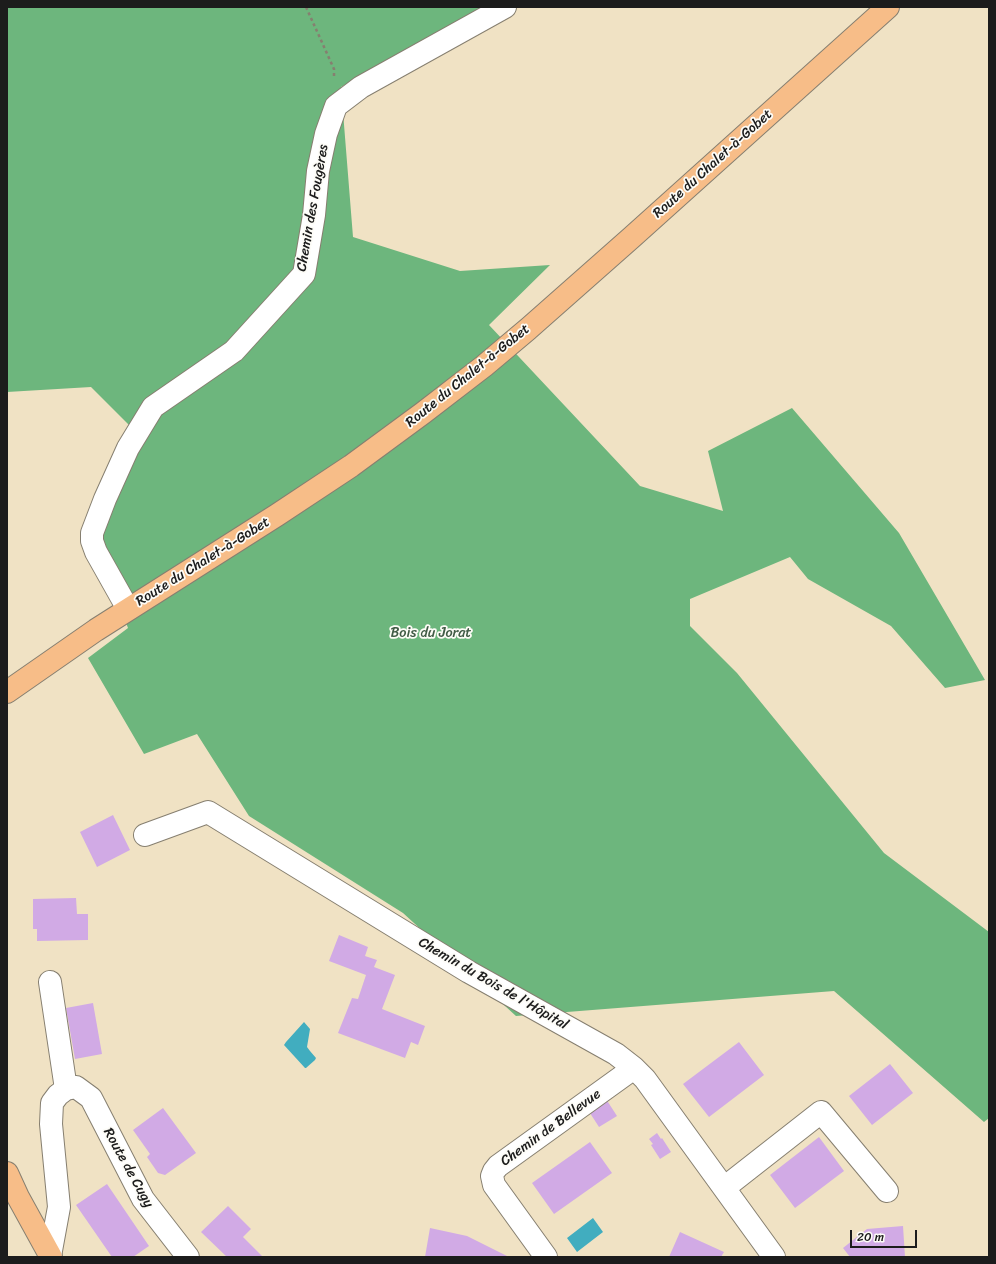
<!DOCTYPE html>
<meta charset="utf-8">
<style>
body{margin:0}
#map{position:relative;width:996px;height:1264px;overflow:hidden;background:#f0e2c4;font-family:Sriracha,sans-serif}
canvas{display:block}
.frame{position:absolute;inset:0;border:8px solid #1c1c1c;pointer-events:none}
.scale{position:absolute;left:850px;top:1230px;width:67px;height:18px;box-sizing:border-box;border:2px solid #1c1c1c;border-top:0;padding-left:5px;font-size:12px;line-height:14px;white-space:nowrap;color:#1c1c1c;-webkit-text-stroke:3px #fdfcf7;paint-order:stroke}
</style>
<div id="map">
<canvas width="996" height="1264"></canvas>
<div class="frame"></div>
<div class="scale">20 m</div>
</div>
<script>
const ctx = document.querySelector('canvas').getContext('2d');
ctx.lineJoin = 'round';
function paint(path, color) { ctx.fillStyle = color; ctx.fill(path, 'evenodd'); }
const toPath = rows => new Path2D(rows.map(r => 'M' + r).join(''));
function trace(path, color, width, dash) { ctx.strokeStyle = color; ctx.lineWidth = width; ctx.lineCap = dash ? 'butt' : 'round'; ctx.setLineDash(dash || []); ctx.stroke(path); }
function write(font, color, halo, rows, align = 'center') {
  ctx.font = font + ' Sriracha,sans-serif'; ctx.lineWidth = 3.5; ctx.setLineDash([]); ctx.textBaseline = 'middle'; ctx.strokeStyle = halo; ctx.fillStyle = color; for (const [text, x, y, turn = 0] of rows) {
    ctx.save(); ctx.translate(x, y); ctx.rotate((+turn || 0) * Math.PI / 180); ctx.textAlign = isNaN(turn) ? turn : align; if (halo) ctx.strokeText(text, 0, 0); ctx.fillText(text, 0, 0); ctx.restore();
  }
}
const forest = toPath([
 [7,7,483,7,341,87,353,237,460,271,550,265,489,325,640,486,723,511,708,451,792,408,899,533,985,680,945,688,891,626,808,579,790,557,690,599,690,626,737,673,884,853,989,932,989,1118,984,1122,834,991,516,1016,403,913,249,816,197,734,144,754,88,658,128,628,95,539,141,437,91,387,7,392]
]);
const water = toPath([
 [304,1022,310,1029,307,1047,310,1051,316,1058,315,1060,306,1068,305,1068,284,1045,286,1042],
 [593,1218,603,1232,577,1252,567,1238]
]);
const building = toPath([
 [113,815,130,850,97,867,80,832],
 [76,898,77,914,88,914,88,940,37,941,37,929,33,929,33,899],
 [339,935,368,947,365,956,377,960,374,967,395,975,382,1009,425,1026,418,1045,411,1042,405,1058,338,1033,352,998,358,999,366,975,329,961],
 [93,1003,102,1054,75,1059,66,1008],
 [739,1042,764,1075,709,1117,683,1084],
 [890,1064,913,1093,872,1125,849,1096],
 [606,1099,617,1116,599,1127,588,1110],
 [163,1108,196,1153,165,1175,158,1173,147,1157,150,1154,133,1130],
 [657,1133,661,1139,662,1138,671,1152,660,1159,651,1145,653,1144,649,1139],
 [819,1137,844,1171,795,1208,770,1175],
 [590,1142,612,1173,554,1214,532,1183],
 [107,1184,149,1246,133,1257,112,1257,76,1205],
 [228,1206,251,1229,243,1237,263,1257,227,1257,201,1232],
 [903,1226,905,1257,850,1257,843,1248,867,1229],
 [430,1228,467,1236,509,1257,425,1257],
 [680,1232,724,1252,721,1257,669,1257]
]);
const path = toPath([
 [306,7,334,69,334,79]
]);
const minor = toPath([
 [128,609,96,552,92,541,92,533,105,499,128,448,153,407,234,351,304,274,314,215,318,171,326,134,336,106,361,87,505,7],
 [145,835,208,812,469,972,616,1054,634,1068,645,1079,774,1257],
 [50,982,66,1089,76,1087,91,1098,143,1199,188,1257],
 [724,1188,821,1112,887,1191],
 [50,1256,59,1207,51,1124,52,1103,58,1095,66,1089],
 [546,1257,494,1185,492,1176,494,1171,498,1166,634,1068]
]);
const major = toPath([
 [7,692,96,630,277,515,351,466,423,413,484,366,528,329,631,238,888,7],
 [7,1173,18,1197,51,1257]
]);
const streetNames = [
 ["Route du Chalet-à-Gobet",713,164,-42],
 ["Chemin des Fougères",313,208,-80],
 ["Route du Chalet-à-Gobet",468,376,-39],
 ["Route du Chalet-à-Gobet",203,562,-32],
 ["Chemin du Bois de l'Hôpital",493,984,30],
 ["Chemin de Bellevue",551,1128,-36],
 ["Route de Cugy",128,1168,61]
];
const parkNames = [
 ["Bois du Jorat",431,633]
];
paint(forest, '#6db67d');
paint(water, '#41adbf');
paint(building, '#d1aae5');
trace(minor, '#867f70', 24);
trace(major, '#867f70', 24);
trace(path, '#867f70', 2.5, [3, 3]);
trace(minor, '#fff', 22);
trace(major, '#f7bd88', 22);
write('14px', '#1c1c1c', '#fdfcf7', streetNames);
write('14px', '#415c46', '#fdfcf7', parkNames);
</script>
